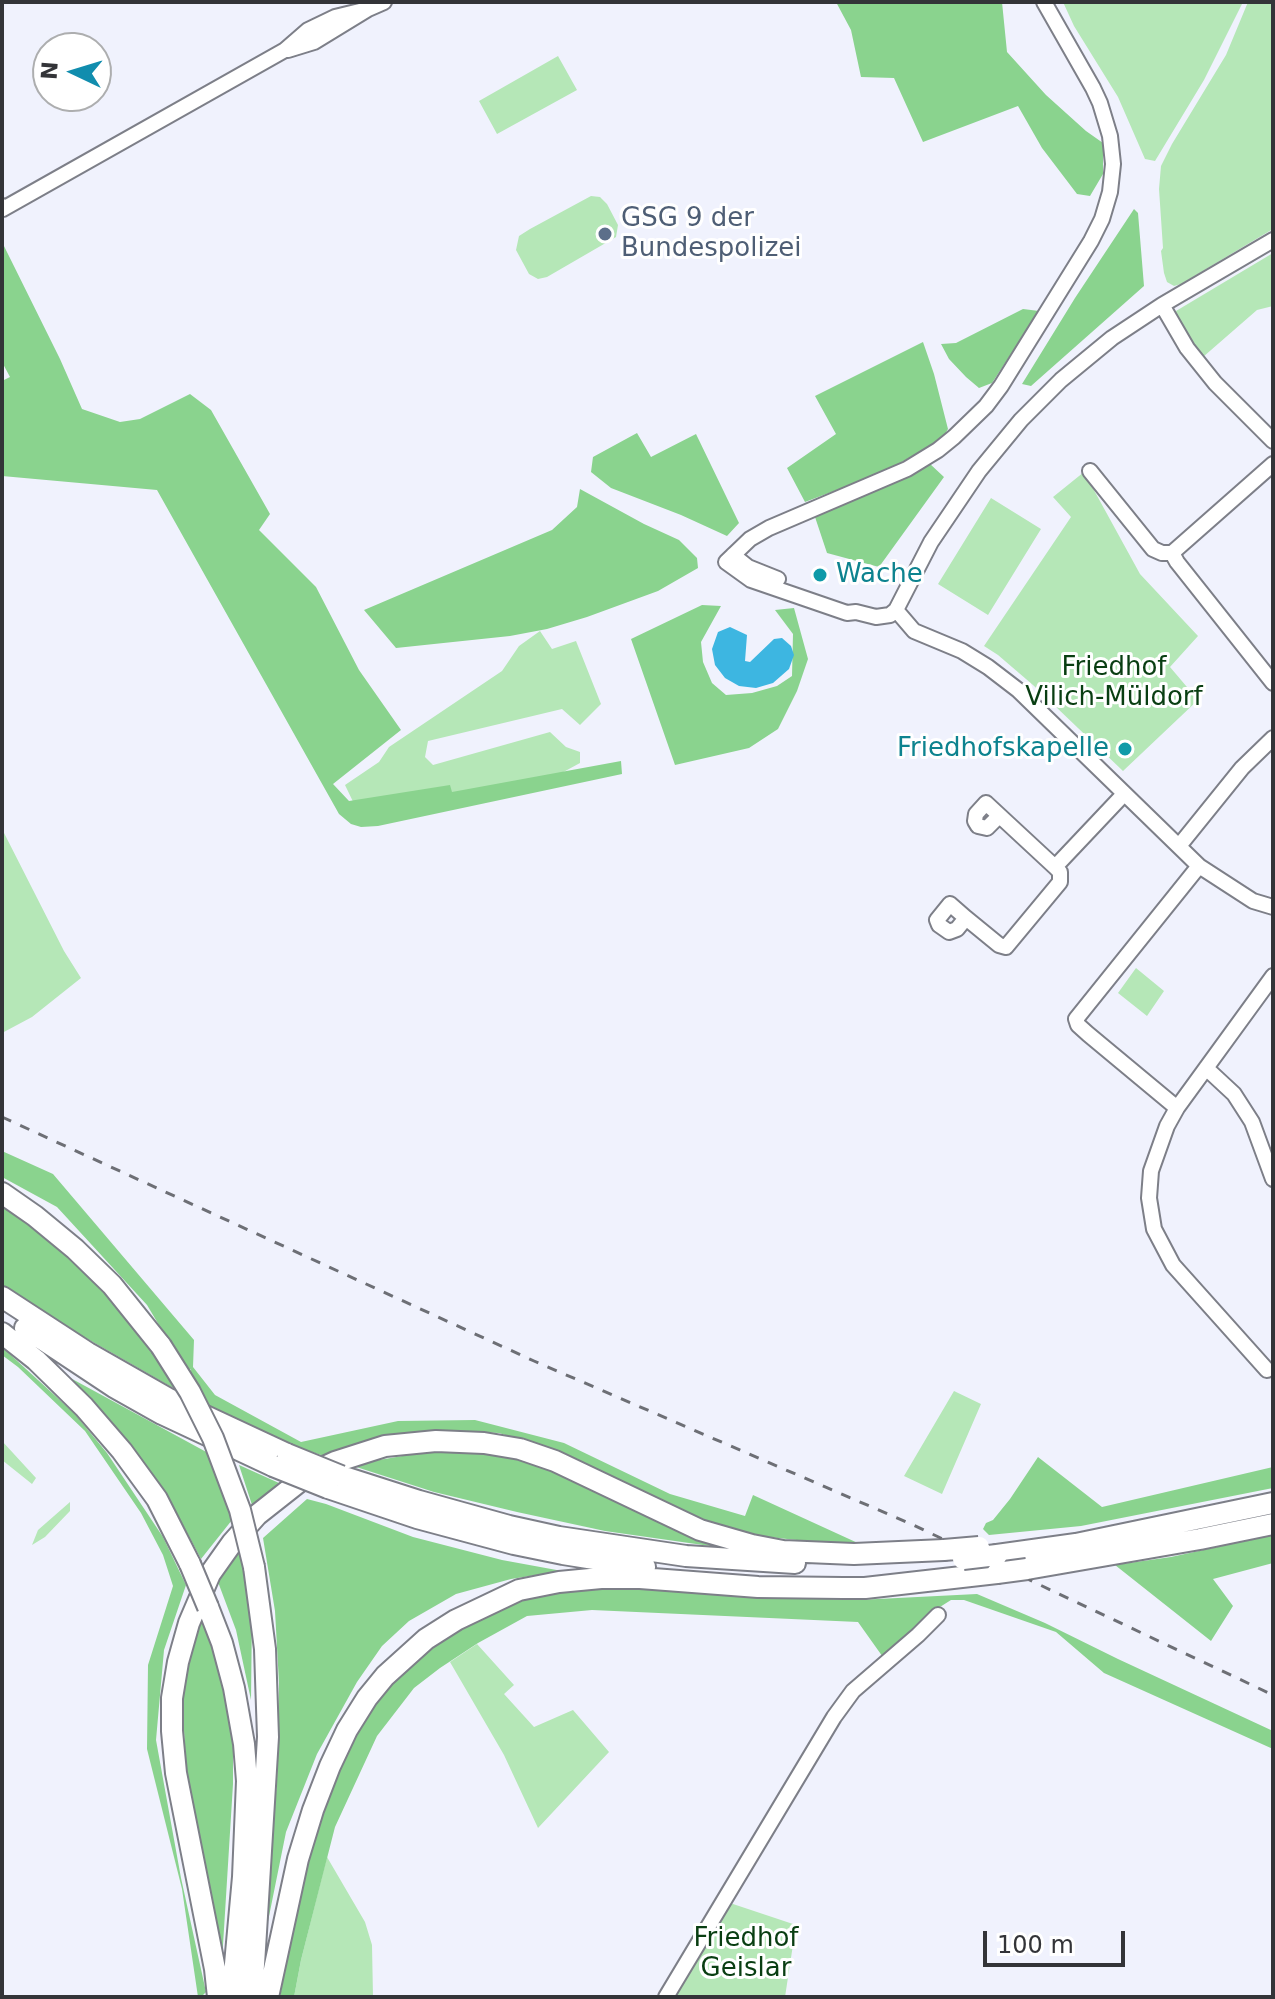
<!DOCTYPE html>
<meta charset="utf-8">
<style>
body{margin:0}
#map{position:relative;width:1275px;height:1999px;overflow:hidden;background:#f0f2fd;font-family:"DejaVu Sans",sans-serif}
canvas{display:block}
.frame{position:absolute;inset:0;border:4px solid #333438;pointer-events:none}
.north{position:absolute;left:32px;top:32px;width:80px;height:80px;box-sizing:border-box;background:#fff;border:2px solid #adaeaf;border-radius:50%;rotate:274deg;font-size:22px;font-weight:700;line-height:32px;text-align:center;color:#333438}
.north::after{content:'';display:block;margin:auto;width:28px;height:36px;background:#118dae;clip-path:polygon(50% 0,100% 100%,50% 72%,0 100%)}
.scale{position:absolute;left:983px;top:1931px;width:142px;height:36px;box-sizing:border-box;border:4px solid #333438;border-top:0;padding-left:10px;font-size:24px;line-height:28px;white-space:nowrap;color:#333438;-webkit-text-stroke:6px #fff;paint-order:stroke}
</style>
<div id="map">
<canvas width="1275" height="1999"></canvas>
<div class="frame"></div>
<div class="north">N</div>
<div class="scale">100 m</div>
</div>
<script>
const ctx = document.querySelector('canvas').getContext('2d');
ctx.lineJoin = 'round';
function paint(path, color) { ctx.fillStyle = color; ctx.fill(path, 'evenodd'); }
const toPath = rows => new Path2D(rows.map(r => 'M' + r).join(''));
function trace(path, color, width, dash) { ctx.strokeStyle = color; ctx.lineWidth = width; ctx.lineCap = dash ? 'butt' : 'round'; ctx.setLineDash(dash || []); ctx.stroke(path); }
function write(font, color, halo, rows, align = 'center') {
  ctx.font = font + ' "DejaVu Sans",sans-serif'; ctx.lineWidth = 6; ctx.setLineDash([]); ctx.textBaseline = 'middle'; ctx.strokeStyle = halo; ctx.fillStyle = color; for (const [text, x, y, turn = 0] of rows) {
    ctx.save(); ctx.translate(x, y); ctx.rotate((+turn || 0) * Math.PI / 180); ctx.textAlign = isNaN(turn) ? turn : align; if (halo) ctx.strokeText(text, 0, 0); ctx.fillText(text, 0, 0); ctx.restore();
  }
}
const green = toPath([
 [1063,2,1243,2,1204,80,1155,161,1145,159,1118,97,1074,26],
 [1248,2,1273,2,1273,229,1181,284,1174,286,1167,282,1164,273,1161,251,1163,248,1159,189,1161,166,1172,144,1226,55],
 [558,56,577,90,497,134,479,101],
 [591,196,600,197,607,204,618,225,616,237,547,277,538,279,529,274,516,250,519,236,530,229],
 [1273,253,1273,306,1257,310,1203,357,1173,319,1176,311],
 [1084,472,1140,574,1198,636,1170,667,1198,700,1123,771,1033,685,998,655,984,646,1071,517,1053,497],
 [991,498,1041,529,988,615,938,584],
 [540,631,552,649,576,641,601,704,580,725,562,709,428,741,425,757,433,765,550,732,566,747,580,752,580,763,556,776,358,812,345,785,379,762,389,747,502,671,519,646],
 [2,829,64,951,81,978,32,1017,2,1033],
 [1136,968,1164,991,1147,1016,1118,993],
 [954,1391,981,1404,942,1494,904,1476],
 [2,1441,36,1478,32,1484,2,1460],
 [70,1502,70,1511,45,1537,32,1545,38,1530],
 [477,1644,514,1685,504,1694,534,1727,573,1710,609,1752,538,1828,504,1755,450,1662],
 [327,1857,365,1922,372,1945,373,1997,294,1997,301,1960],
 [727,1902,796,1925,785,1997,671,1997]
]);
const forest = toPath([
 [836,2,1002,2,1007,52,1046,95,1086,131,1103,143,1103,174,1090,196,1077,194,1042,148,1018,106,923,142,894,78,861,77,851,30],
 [1134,209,1138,213,1144,286,1031,386,1022,384,1075,298],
 [2,242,60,359,82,409,120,422,140,419,190,394,211,410,270,514,259,530,316,587,359,670,401,730,333,784,349,801,450,785,452,792,621,761,622,774,378,826,361,827,351,824,339,814,157,490,2,476,2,381,10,377,2,362],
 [1023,309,1039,311,992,383,979,388,966,377,949,359,941,344,956,343],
 [923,342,934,374,948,429,942,439,884,472,805,502,787,468,836,434,815,396],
 [637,433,651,457,696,434,739,523,727,536,681,515,611,488,591,472,593,457],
 [929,463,944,477,879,567,827,553,815,517],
 [580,489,644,524,679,540,697,558,698,568,658,591,587,617,547,629,510,636,396,648,364,610,552,530,577,507],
 [702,605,721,606,701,642,703,662,712,683,726,695,752,693,777,686,792,676,793,634,775,610,794,608,808,659,797,691,778,729,749,748,675,765,631,639],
 [2,1151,53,1174,194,1340,193,1367,215,1395,301,1442,398,1421,475,1420,564,1443,670,1494,745,1516,753,1495,860,1544,834,1544,759,1536,704,1520,563,1453,499,1433,437,1430,385,1436,370,1440,324,1456,256,1433,212,1410,188,1376,191,1369,187,1372,147,1305,57,1207,2,1177],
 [2,1204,47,1233,130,1318,182,1393,16,1298,2,1287],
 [2,1347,74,1413,107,1453,163,1537,186,1585,164,1650,156,1740,181,1878,206,1992,201,1997,198,1997,182,1889,147,1749,148,1665,173,1586,163,1555,141,1513,85,1431,18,1367,2,1355],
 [63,1374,210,1454,232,1520,201,1559,165,1491,97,1406],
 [437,1450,496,1453,560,1472,637,1512,689,1536,731,1549,605,1531,517,1512,434,1492,350,1465],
 [1038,1457,1102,1507,1273,1467,1273,1488,1081,1526,989,1535,983,1529,986,1523,993,1520,1010,1499],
 [239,1465,279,1483,252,1505],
 [307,1499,326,1504,413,1537,502,1560,562,1571,511,1579,456,1594,409,1621,382,1646,357,1682,317,1754,286,1832,262,1951,277,1782,279,1683,275,1611,263,1538],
 [1273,1535,1273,1563,1213,1579,1233,1606,1211,1641,1115,1565,1171,1557],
 [241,1550,252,1613,251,1700,236,1630,218,1582],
 [611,1586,796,1598,858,1600,977,1594,1045,1623,1118,1659,1273,1731,1273,1749,1104,1673,1056,1632,964,1600,951,1600,932,1612,885,1660,858,1622,592,1610,527,1616,478,1643,440,1668,414,1688,377,1736,335,1827,301,1960,294,1997,280,1997,301,1884,328,1792,359,1727,382,1695,404,1668,428,1647,470,1620,513,1603,538,1595],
 [202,1612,217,1651,226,1697,233,1748,233,1784,222,1961,188,1797,181,1681]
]);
const water = toPath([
 [730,627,747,635,745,661,750,662,774,639,782,638,791,646,794,655,789,669,773,683,756,688,739,686,725,678,715,665,712,649,718,632]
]);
const minor = toPath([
 [1044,2,1093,88,1100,103,1110,136,1113,164,1110,192,1102,219,1091,241,1001,386,986,406,954,437,938,450,907,469,769,528,750,539,726,562,751,580,847,613,856,612,876,617,890,615,896,610,931,542,979,471,1021,420,1061,380,1112,338,1162,305,1273,240],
 [288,50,314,42,368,9,384,2],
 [2,206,3,209,285,50,308,30,335,17,368,9],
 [1162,305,1187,348,1215,383,1273,441],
 [1273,464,1172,553,1177,562,1273,683],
 [1090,471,1153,549,1162,553,1172,553],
 [733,555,748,567,778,579],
 [896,610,914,631,962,651,988,667,1018,690,1199,866,1253,901,1273,907],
 [999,816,987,828,978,826,975,821,976,814,986,803,1055,867],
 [1179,846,1242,768,1273,738],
 [966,918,957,929,949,932,939,925,937,920,950,904,966,918,999,945,1006,947,1060,882,1060,872,1055,867,1124,794],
 [1206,1068,1234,1094,1252,1122,1273,1179],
 [1177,1108,1088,1034,1078,1025,1076,1019,1199,866],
 [1267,1370,1173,1265,1154,1229,1149,1198,1151,1171,1167,1126,1177,1108,1273,976],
 [666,1997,834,1717,853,1691,918,1635,938,1615]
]);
const highway = toPath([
 [2,1193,35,1216,75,1249,112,1285,161,1346],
 [2,1297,88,1353,167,1398,287,1454],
 [25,1328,114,1387,162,1414,273,1466],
 [2,1333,36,1360,84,1407,122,1451,157,1499,190,1564],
 [341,1476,419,1501,509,1526,559,1537,686,1556,795,1563],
 [328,1488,417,1518,514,1544,563,1554,645,1567],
 [997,1555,1076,1544,1273,1503],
 [1027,1569,1200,1539,1273,1524],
 [208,1607,222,1643,234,1688,244,1744,247,1781,243,1877,232,1997],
 [218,1997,215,1969,176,1773,172,1731,172,1698,178,1662,189,1623,210,1574,232,1543,257,1515,309,1474,335,1462,385,1446,436,1441,484,1443,520,1449,555,1461,700,1530,752,1545,783,1551,854,1554,944,1550],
 [252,1997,268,1737,265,1649,254,1567],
 [268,1997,298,1859,313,1810,330,1766,347,1730,367,1698,385,1676,426,1639,456,1620,519,1590,559,1582,601,1578,640,1578,758,1587,843,1588,865,1588,997,1573]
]);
const rail = toPath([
 [2,1117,534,1361,911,1524,1273,1695]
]);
const highwayBridge = toPath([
 [161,1346,190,1392,213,1438,240,1510,254,1567],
 [287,1454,341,1476],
 [273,1466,328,1488],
 [944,1550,979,1547],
 [963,1559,997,1555],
 [190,1564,208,1607],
 [997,1573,1027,1569]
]);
const markers = [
 [605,234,8,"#5c6f8a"],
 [820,575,8,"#0f9aa8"],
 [1125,749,8,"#0f9aa8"]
];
const serviceNames = [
 ["GSG 9 der",621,219],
 ["Bundespolizei",621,249]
];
const cultureNames = [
 ["Wache",836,575],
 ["Friedhofskapelle",1109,749,"right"]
];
const parkNames = [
 ["Friedhof",1114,668],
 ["Vilich-Müldorf",1114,698],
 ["Friedhof",746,1939],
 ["Geislar",746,1969]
];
paint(green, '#b5e7b7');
paint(forest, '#8ad38e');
paint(water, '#3db6e1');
trace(minor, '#7d7f88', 18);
trace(highway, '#7d7f88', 24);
trace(minor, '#fff', 14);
trace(highway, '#fff', 20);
trace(rail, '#6d6f75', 3, [10, 10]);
trace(highwayBridge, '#7d7f88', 24, []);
trace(highwayBridge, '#fff', 20);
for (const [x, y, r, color] of markers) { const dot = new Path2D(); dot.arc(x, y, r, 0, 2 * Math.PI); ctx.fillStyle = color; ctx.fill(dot); trace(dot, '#fff', 3); }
write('26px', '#4e5e75', '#fff', serviceNames, 'left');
write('26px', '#0d838f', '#fff', cultureNames, 'left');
write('26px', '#093e12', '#fff', parkNames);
</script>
